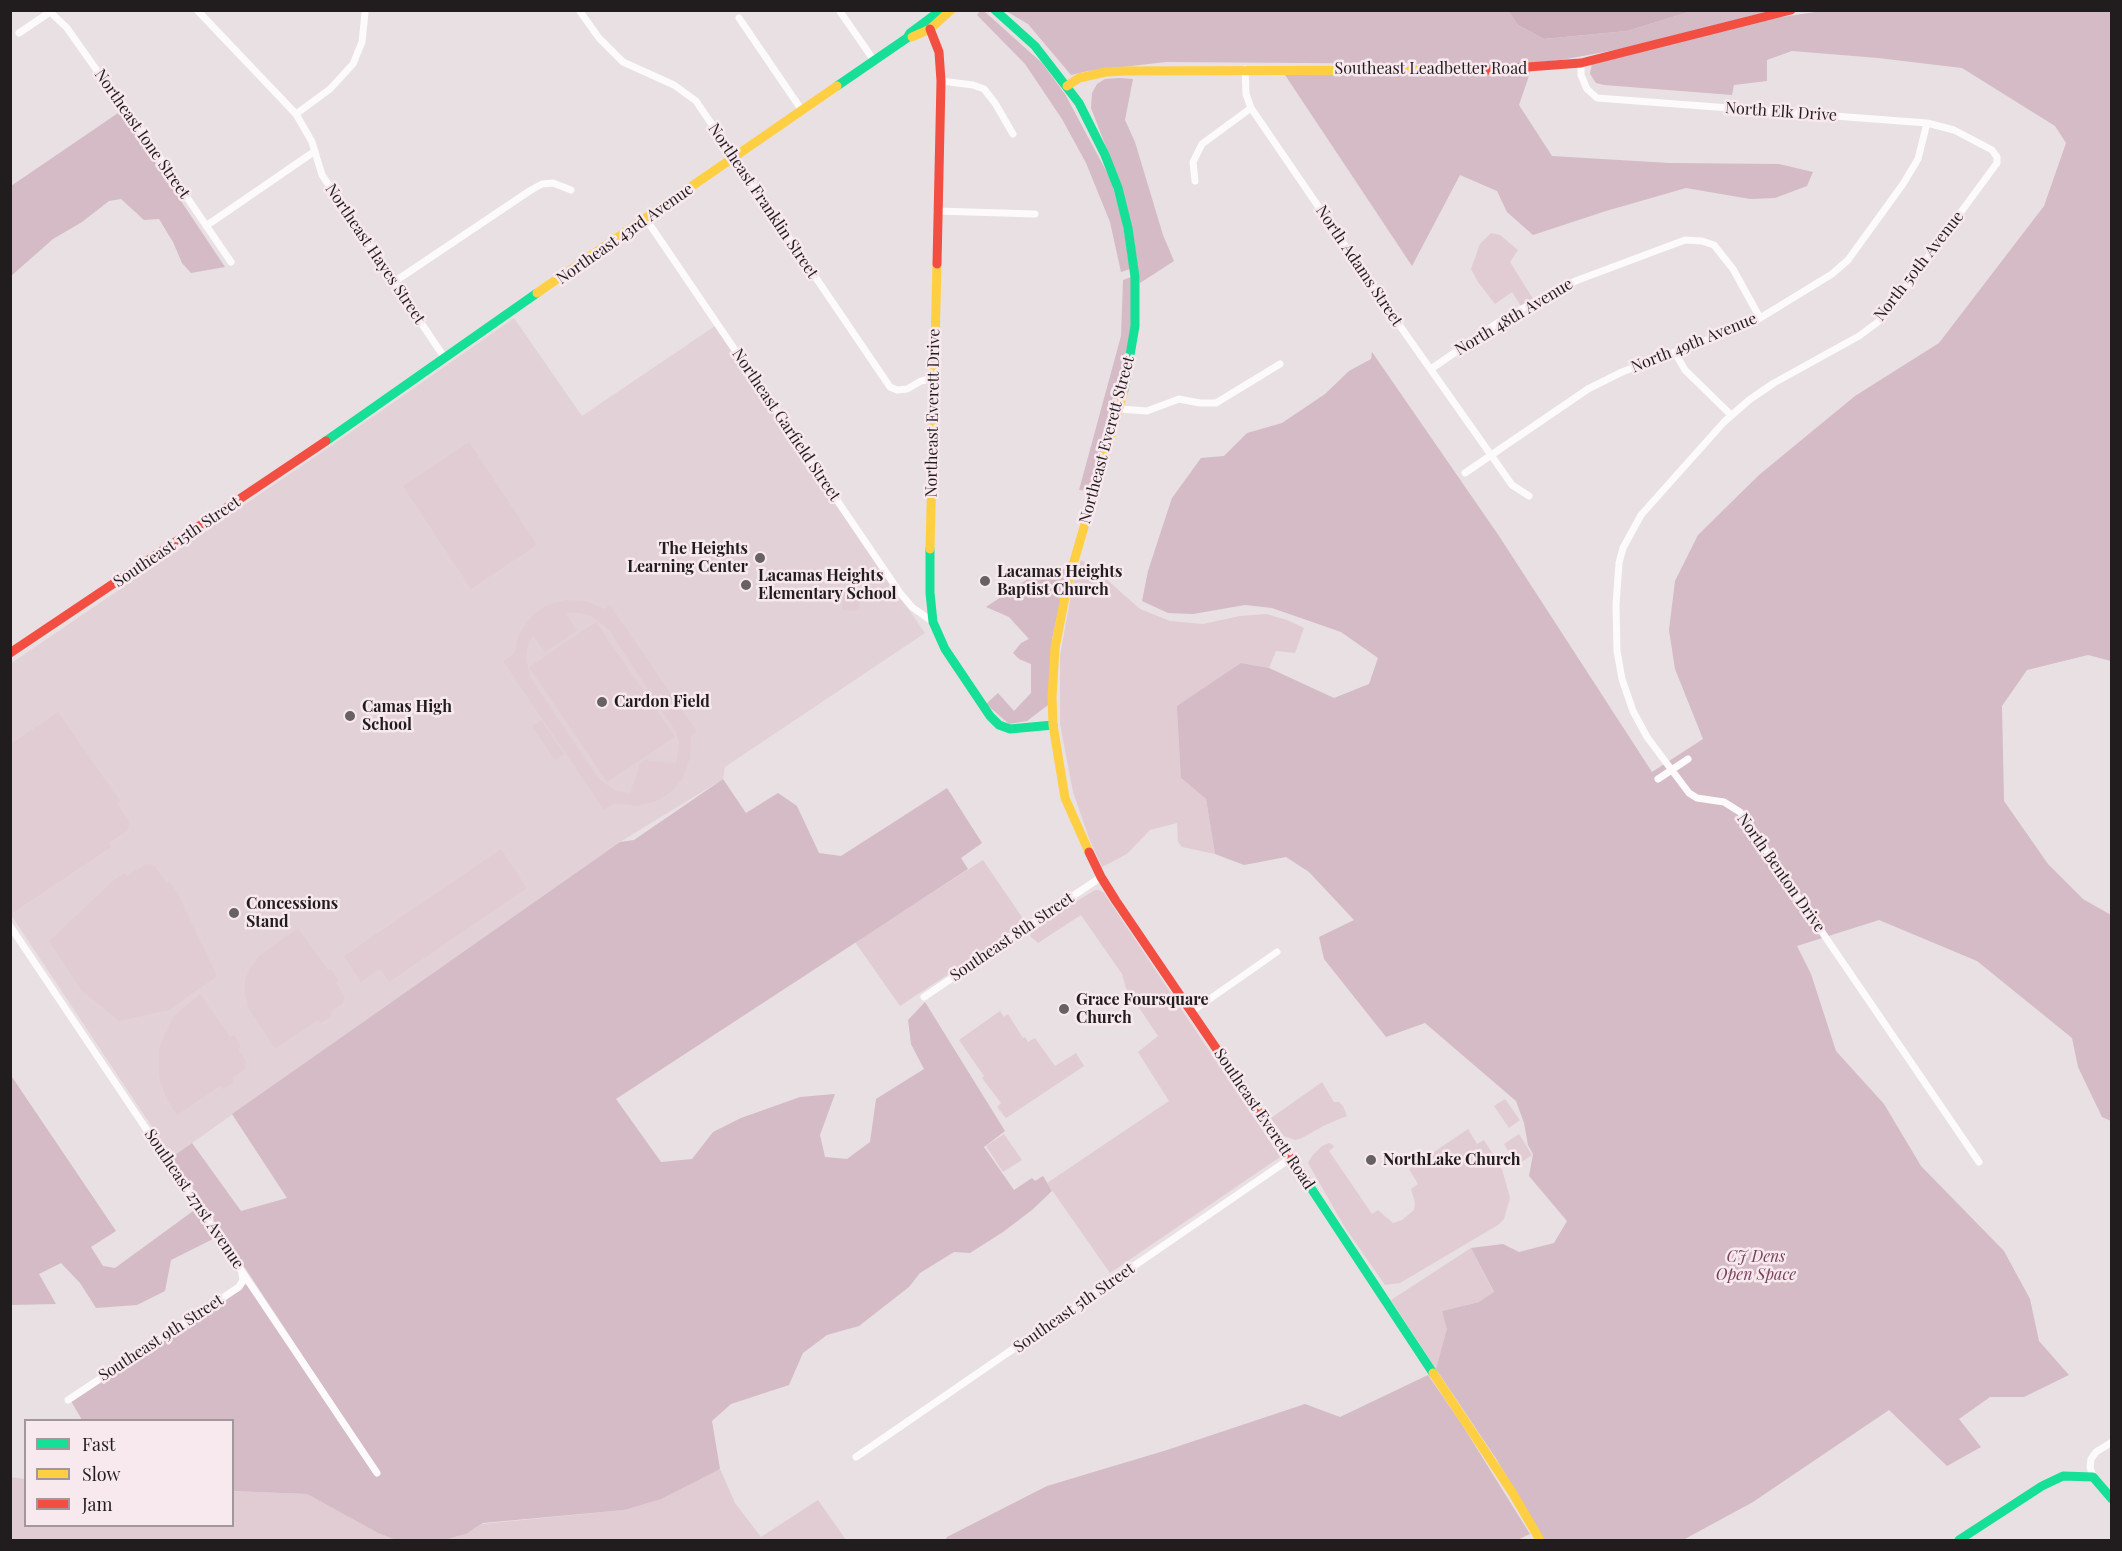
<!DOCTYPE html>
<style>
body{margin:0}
#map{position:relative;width:2122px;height:1551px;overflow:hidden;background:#e8e0e3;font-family:"Playfair Display",serif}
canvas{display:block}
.frame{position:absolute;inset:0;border:12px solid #211c1e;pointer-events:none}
.legend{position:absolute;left:24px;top:1419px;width:210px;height:108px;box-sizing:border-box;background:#f8e9ef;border:2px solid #a2979b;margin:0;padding:8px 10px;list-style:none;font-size:18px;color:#211c1e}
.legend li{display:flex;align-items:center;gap:12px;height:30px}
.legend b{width:30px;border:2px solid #a2979b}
</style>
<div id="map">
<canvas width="2122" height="1551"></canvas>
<div class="frame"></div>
<ul class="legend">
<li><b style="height:8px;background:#16e098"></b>Fast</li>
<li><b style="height:8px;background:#ffcf43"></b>Slow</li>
<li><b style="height:8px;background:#f24e42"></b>Jam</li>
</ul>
</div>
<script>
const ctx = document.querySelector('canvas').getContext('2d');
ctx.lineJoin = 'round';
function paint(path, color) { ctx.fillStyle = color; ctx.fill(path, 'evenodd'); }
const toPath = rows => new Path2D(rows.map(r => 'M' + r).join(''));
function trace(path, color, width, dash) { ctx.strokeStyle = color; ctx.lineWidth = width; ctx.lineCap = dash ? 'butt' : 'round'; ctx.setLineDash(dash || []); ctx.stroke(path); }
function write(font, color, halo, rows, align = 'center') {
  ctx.font = font + ' "Playfair Display",serif'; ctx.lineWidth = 5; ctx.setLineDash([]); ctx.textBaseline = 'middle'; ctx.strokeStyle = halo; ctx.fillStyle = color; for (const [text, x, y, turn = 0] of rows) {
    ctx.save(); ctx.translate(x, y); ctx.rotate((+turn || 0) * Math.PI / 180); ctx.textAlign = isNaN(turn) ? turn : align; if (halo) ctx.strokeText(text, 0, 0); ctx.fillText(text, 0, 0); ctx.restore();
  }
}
const built = toPath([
 [514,318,582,416,715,326,925,633,725,767,723,779,620,842,172,1157,11,915,10,664,338,441]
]);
const green = toPath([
 [1491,233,1500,235,1518,250,1510,262,1535,302,1523,309,1512,292,1495,304,1478,282,1471,269,1480,244],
 [469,442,537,545,471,589,403,486],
 [1081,560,1096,570,1140,609,1170,621,1203,624,1240,616,1266,614,1287,620,1304,628,1295,653,1276,651,1269,668,1241,663,1181,778,1206,799,1215,854,1182,847,1178,842,1177,823,1150,830,1127,854,1102,867,1089,838,1073,792,1060,724,1060,656,1074,578],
 [843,589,855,589,860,593,859,611,842,610],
 [566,600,586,601,604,609,610,605,697,732,691,736,690,758,683,778,671,792,659,800,637,806,614,803,604,810,503,661,514,654,519,634,531,617,547,605],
 [566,613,579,613,591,616,609,630,676,732,679,744,676,763,649,761,647,759,638,765,639,768,630,793,614,790,598,778,530,677,526,657,528,645,533,635,545,652,577,631],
 [596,622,675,737,607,782,529,667],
 [58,712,120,801,117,804,130,822,128,830,109,843,111,847,11,914,11,744],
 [541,720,564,754,555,760,532,726],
 [501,849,527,888,389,982,380,969,361,982,344,956],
 [983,860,1026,923,900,1006,855,942],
 [146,864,154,865,167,884,170,882,178,894,217,976,169,1010,119,1021,81,990,49,941,113,881,124,873,127,876],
 [1095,890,1099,890,1104,893,1280,1157,1110,1273,1047,1183,1169,1101,1138,1052,1158,1036,1126,988,1122,974,1081,915,1038,943,1031,937,1030,932,1049,918],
 [298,928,328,970,331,969,339,981,336,983,345,996,343,1003,330,1012,332,1015,321,1023,318,1020,275,1049,248,1007,245,993,245,980,249,969,259,956],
 [200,994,230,1037,234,1035,241,1047,238,1049,246,1062,245,1069,232,1078,234,1082,223,1089,220,1086,177,1115,166,1098,159,1077,159,1048,173,1017],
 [1000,1011,1004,1017,1008,1014,1023,1038,1025,1037,1028,1042,1035,1038,1055,1066,1076,1053,1084,1066,1006,1118,997,1107,1001,1103,982,1078,984,1076,959,1040],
 [1322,1082,1334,1102,1339,1102,1343,1106,1347,1116,1325,1125,1302,1138,1295,1140,1284,1136,1271,1118],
 [1505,1099,1520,1120,1509,1128,1494,1106],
 [1468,1129,1477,1144,1484,1140,1502,1169,1510,1198,1504,1219,1498,1225,1400,1283,1385,1285,1344,1226,1308,1163,1312,1156,1322,1146,1329,1143,1333,1145,1334,1147,1329,1151,1372,1214,1378,1210,1393,1223,1402,1220,1414,1210,1415,1202,1411,1189,1418,1184,1409,1169],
 [1004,1134,1022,1160,1003,1172,986,1146],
 [1519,1134,1532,1155,1517,1165,1504,1144],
 [1471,1248,1494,1293,1479,1302,1442,1311,1448,1329,1436,1369,1391,1300],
 [720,1469,735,1503,761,1537,818,1500,846,1540,444,1540,466,1534,482,1524,624,1510],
 [10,1477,25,1479,26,1526,232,1526,233,1491,307,1494,378,1533,396,1540,11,1540]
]);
const forest = toPath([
 [2091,10,2111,12,2111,661,2088,655,2027,670,2002,706,2004,801,2048,864,2083,899,2111,915,2111,1121,2102,1117,2078,1067,2072,1038,1977,961,1879,920,1797,946,1811,974,1836,1051,1884,1104,1921,1166,2004,1251,2030,1299,2039,1341,2069,1375,2024,1397,1990,1397,1959,1419,1981,1447,1947,1466,1889,1410,1753,1502,1683,1540,1544,1540,1497,1460,1436,1369,1447,1329,1442,1311,1479,1302,1494,1292,1471,1248,1503,1244,1519,1252,1554,1243,1567,1221,1529,1176,1533,1154,1528,1145,1524,1123,1516,1101,1425,1023,1386,1037,1324,959,1319,937,1354,920,1309,872,1286,857,1244,865,1215,854,1206,799,1181,778,1177,706,1241,663,1269,668,1334,698,1369,684,1378,658,1341,632,1272,608,1245,605,1193,614,1168,613,1142,601,1148,571,1162,528,1172,498,1201,458,1224,456,1247,433,1282,423,1325,394,1349,371,1371,359,1372,352,1499,536,1652,772,1703,739,1675,669,1669,630,1675,581,1698,535,1759,475,1855,396,1939,343,2044,206,2066,143,2055,126,1962,68,1878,58,1792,51,1767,60,1767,81,1734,85,1732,95,1604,85,1596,83,1590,74,1592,63,1768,19,1822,11],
 [980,11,984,11,1042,63,1065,94,1110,178,1122,218,1130,269,1121,272,1110,222,1086,163,1062,119,1025,64,977,15],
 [1006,11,1508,11,1518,25,1544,39,1627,31,1692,11,1769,11,1626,48,1561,60,1465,68,1443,64,1166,62,1088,71,1071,75,1028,24],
 [1531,70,1519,105,1552,156,1669,163,1779,164,1813,172,1807,186,1775,198,1750,199,1686,188,1606,211,1533,235,1507,212,1497,191,1460,175,1412,266,1285,75],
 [1120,78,1133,79,1125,120,1135,142,1163,235,1174,261,1140,283,1132,227,1118,178,1091,108,1092,93,1097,84,1105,79],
 [121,111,225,267,191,273,182,263,173,242,159,219,144,220,121,199,109,201,82,222,53,239,11,276,11,186],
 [1131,277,1131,341,1123,376,1090,491,1079,490,1121,336,1123,280],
 [1068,568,1052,639,1048,705,1027,721,1009,724,986,704,998,693,1014,711,1031,693,1031,664,1019,659,1013,653,1021,643,1029,639,1009,617,986,607,1032,576],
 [723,779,746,813,778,793,797,806,819,853,841,856,947,788,982,843,961,858,968,869,616,1099,661,1162,692,1159,713,1132,741,1118,800,1097,835,1094,820,1135,825,1157,847,1159,870,1142,876,1099,924,1069,911,1044,908,1020,925,1002,1005,1131,984,1147,1014,1190,1032,1178,1035,1181,1043,1176,1052,1191,1032,1210,1003,1232,970,1253,954,1252,920,1273,909,1287,859,1326,827,1335,803,1353,789,1385,731,1404,712,1421,720,1469,661,1499,624,1510,483,1523,466,1534,444,1540,396,1540,378,1533,307,1494,233,1491,232,1420,82,1420,71,1401,240,1290,249,1281,380,1473,172,1157,192,1143,241,1211,287,1198,232,1114,620,842,634,840],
 [10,1074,116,1231,91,1247,103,1266,115,1268,200,1206,219,1236,171,1260,165,1291,137,1305,96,1308,80,1283,61,1263,39,1274,56,1304,11,1305],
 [1428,1375,1461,1423,1530,1534,1517,1540,945,1540,947,1537,1047,1486,1167,1450,1305,1404,1340,1417]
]);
const water = toPath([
 [1508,11,1692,11,1627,31,1544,39,1518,25]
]);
const street = toPath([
 [48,10,67,28,110,89,126,108,231,262],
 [197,10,296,114,312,142,322,175,444,357],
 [579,10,599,38,623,62,674,85,696,101,890,387,897,390,907,389,921,381,934,378],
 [839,10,873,59],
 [739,18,801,109],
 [19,33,53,10],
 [1581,63,1581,75,1587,89,1597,98,1927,123,1954,130,1992,150,1997,157,1997,163,1894,303,1878,322,1859,336,1774,383,1749,400,1724,422,1641,515,1623,548,1619,563,1616,605,1617,651,1622,679,1633,711,1647,737,1689,793,1697,798,1724,802,1740,812,1979,1162],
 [1245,69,1246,94,1251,108,1400,326,1491,455,1512,485,1529,496],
 [941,81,973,85,984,89,995,103,1013,134],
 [296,114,330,89,353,64,362,42,365,13],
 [1195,181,1193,162,1202,144,1251,108],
 [937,211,1035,214],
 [646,219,900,593,912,607,933,622],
 [206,226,315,151],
 [394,282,531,190,542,184,553,183,571,190],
 [1675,353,1685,370,1731,415],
 [1431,369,1499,322,1555,290,1578,280,1685,240,1702,241,1714,245,1733,269,1760,318],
 [1119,409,1147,411,1179,399,1200,403,1216,403,1280,364],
 [1465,473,1588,389,1622,372,1752,323,1832,274,1848,260,1903,184,1918,159,1927,123],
 [1658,779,1688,759],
 [10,926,377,1473],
 [924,997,1101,877],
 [1191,1012,1277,952],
 [68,1400,239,1287,243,1280,242,1273],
 [856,1457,1291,1158],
 [2093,1477,2090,1467,2091,1459,2096,1452,2112,1442]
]);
const fast = toPath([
 [995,10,1035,46,1079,103,1105,155,1118,188,1128,228,1135,277,1135,326,1124,390],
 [837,86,907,38,910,33,941,10],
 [326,441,537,293],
 [930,549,930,593,933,622,945,649,990,716,999,725,1010,729,1053,725],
 [1307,1182,1433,1373],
 [1959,1540,2042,1486,2063,1476,2093,1477,2112,1499]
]);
const slow = toPath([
 [912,37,930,29,951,10],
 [1067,86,1079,78,1106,72,1126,71,1435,70],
 [537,293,837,86],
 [930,549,937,264],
 [1089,852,1065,798,1053,725,1052,697,1055,648,1068,582,1124,390],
 [1433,1373,1512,1492,1540,1540]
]);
const jam = toPath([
 [930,29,939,52,941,81,937,264],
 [1435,70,1487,70,1581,63,1791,10],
 [10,653,326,441],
 [1089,852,1101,877,1116,901,1307,1182]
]);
const markers = [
 [760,558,6,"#676163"],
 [985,581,6,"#676163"],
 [746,585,6,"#676163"],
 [602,702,6,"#676163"],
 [350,716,6,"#676163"],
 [234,913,6,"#676163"],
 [1064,1009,6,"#676163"],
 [1371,1160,6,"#676163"]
];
const streetNames = [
 ["Southeast Leadbetter Road",1431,69],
 ["North Elk Drive",1781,112,4],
 ["Northeast Ione Street",142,134,55],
 ["Northeast Franklin Street",763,201,56],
 ["Northeast 43rd Avenue",625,234,-35],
 ["Northeast Hayes Street",375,254,56],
 ["North Adams Street",1359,266,56],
 ["North 50th Avenue",1919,266,-52],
 ["North 48th Avenue",1514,317,-31],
 ["North 49th Avenue",1694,343,-22],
 ["Northeast Everett Drive",933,413,-89],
 ["Northeast Garfield Street",786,425,56],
 ["Northeast Everett Street",1107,440,-75],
 ["Southeast 15th Street",177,542,-34],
 ["North Benton Drive",1781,873,55],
 ["Southeast 8th Street",1012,937,-34],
 ["Southeast Everett Road",1264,1119,56],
 ["Southeast 271st Avenue",194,1199,56],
 ["Southeast 5th Street",1074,1308,-35],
 ["Southeast 9th Street",161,1338,-33]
];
const poiNames = [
 ["The Heights",748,549,"right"],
 ["Learning Center",748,567,"right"],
 ["Lacamas Heights",997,572],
 ["Baptist Church",997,590],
 ["Lacamas Heights",758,576],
 ["Elementary School",758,594],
 ["Cardon Field",614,702],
 ["Camas High",362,707],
 ["School",362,725],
 ["Concessions",246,904],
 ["Stand",246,922],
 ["Grace Foursquare",1076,1000],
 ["Church",1076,1018],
 ["NorthLake Church",1383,1160]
];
const parkNames = [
 ["CJ Dens",1756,1257],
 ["Open Space",1756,1275]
];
paint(built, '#e2d2d8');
paint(green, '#e1ccd4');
paint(forest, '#d4bbc5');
paint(water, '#ceb0bc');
trace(street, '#fcfafb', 7);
trace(fast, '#16e098', 9);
trace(slow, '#ffcf43', 9);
trace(jam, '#f24e42', 9);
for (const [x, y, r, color] of markers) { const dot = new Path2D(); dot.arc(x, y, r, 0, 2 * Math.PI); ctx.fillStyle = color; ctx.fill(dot); trace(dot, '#f8e9ef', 2); }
write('16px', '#211c1e', '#f8e9ef', streetNames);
write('bold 16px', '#211c1e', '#f8e9ef', poiNames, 'left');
write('italic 16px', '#77415a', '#f8e9ef', parkNames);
</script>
